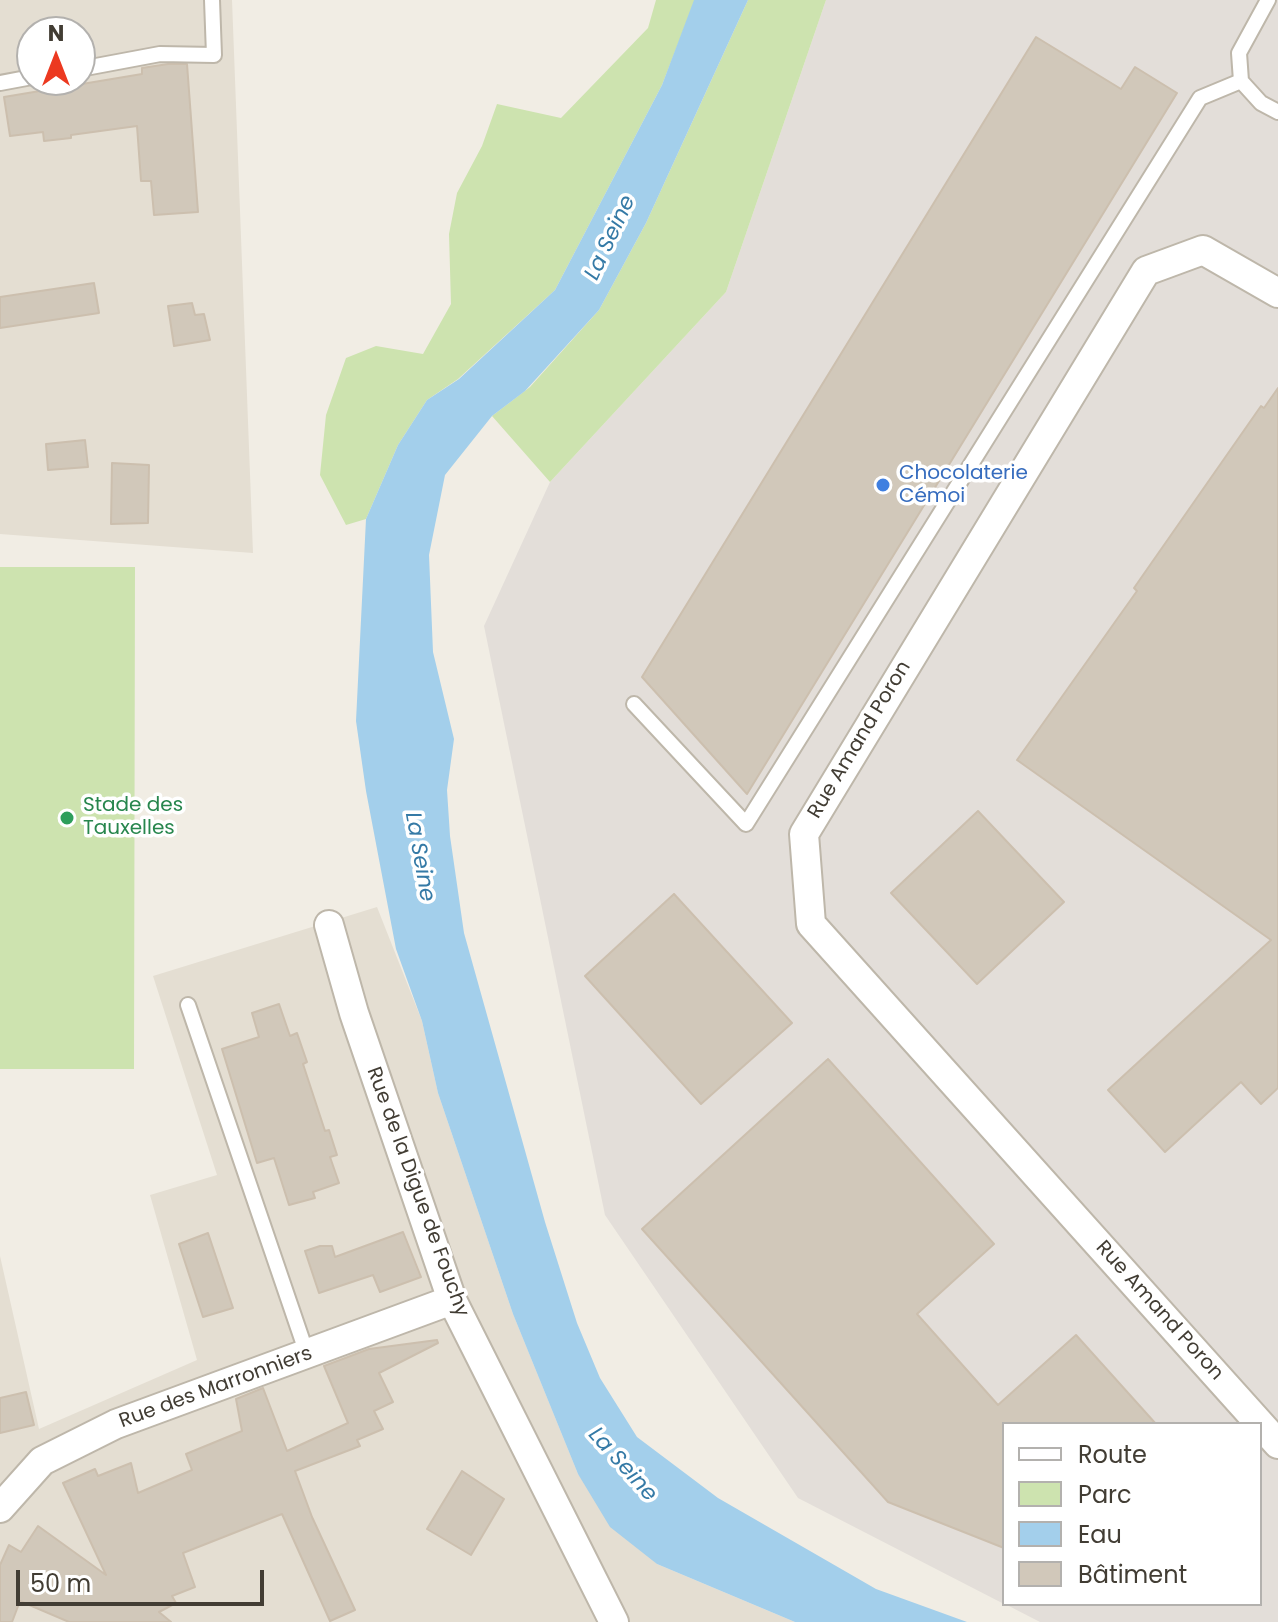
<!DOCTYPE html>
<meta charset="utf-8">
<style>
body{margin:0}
#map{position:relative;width:1278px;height:1622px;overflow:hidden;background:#f1ede4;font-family:Poppins,sans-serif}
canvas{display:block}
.legend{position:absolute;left:1002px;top:1422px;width:260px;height:184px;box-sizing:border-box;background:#fff;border:2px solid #b3b1ae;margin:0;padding:10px 14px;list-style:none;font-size:24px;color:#423d34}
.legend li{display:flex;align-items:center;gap:16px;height:40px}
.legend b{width:40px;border:2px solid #b3b1ae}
.north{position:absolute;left:16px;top:16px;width:80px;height:80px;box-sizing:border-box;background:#fff;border:2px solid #b3b1ae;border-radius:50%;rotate:0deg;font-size:22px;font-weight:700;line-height:32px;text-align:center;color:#423d34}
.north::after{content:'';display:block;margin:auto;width:28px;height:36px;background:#ec3920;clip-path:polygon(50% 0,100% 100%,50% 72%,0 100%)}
.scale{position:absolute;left:16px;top:1570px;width:248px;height:36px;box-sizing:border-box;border:4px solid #423d34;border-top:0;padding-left:10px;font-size:24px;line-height:28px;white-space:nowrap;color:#423d34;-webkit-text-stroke:6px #fff;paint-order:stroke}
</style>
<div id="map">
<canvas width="1278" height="1622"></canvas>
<ul class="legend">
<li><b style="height:10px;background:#fff"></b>Route</li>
<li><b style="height:22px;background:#cde3af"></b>Parc</li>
<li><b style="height:22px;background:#a3cfeb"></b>Eau</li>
<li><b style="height:22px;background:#d1c8ba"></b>Bâtiment</li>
</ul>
<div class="north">N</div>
<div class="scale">50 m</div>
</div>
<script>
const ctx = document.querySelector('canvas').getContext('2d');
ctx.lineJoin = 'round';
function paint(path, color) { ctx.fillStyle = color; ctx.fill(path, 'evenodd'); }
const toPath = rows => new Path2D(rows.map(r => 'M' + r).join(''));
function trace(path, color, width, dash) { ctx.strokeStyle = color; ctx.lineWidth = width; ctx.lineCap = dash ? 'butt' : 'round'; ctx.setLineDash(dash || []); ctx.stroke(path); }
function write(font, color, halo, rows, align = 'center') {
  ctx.font = font + ' Poppins,sans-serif'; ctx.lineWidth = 7; ctx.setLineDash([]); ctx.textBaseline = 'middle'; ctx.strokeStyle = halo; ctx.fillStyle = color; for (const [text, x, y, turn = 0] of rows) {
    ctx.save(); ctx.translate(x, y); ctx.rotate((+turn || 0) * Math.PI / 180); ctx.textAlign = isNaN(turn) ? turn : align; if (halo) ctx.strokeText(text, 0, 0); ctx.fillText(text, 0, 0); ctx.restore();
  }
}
const residential = toPath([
 [0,0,232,0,253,553,0,534],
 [32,32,80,32,80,80,32,80],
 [377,907,422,1021,438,1093,513,1314,578,1474,657,1564,795,1622,0,1622,0,1256,39,1429,197,1360,150,1195,217,1175,153,976]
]);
const industrial = toPath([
 [826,0,1278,0,1278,1622,1040,1622,1005,1604,1260,1604,1260,1424,1004,1424,1004,1604,798,1498,605,1215,484,626,550,482,726,292]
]);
const green = toPath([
 [656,0,695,0,662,85,555,290,458,379,427,400,398,445,366,519,346,525,320,475,326,415,346,358,376,346,423,354,451,304,449,234,457,193,482,146,497,104,561,118,648,28],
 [748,0,826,0,726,292,550,482,492,416,530,387,599,310,646,223],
 [0,567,135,567,134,1069,0,1069]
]);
const water = toPath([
 [694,0,748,0,646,223,599,310,525,391,492,416,445,475,429,555,433,652,454,739,447,790,450,836,464,933,545,1222,577,1323,600,1378,637,1437,718,1498,876,1589,967,1622,795,1622,657,1564,610,1527,578,1474,513,1314,438,1093,422,1021,396,949,366,791,356,721,366,519,398,445,427,400,459,379,555,290,662,85]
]);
const building = toPath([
 [1036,37,1121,89,1135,67,1177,93,747,794,642,677,1036,37],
 [168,64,187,64,198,212,154,215,151,181,141,181,137,126,71,135,71,138,44,141,43,132,10,136,4,97,142,74,142,68,168,64],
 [94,283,99,313,0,328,0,297,94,283],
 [192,303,195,315,204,314,210,340,174,346,168,306,192,303],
 [1278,388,1278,1088,1261,1104,1241,1082,1165,1152,1108,1090,1271,940,1017,760,1137,591,1134,588,1261,406,1264,408,1278,388],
 [85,440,88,467,48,470,46,444,85,440],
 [112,463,149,465,148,523,111,524,112,463],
 [978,811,1064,902,977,984,891,893,978,811],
 [674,894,792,1023,701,1104,585,976,674,894],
 [279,1004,290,1036,297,1033,307,1062,303,1064,325,1131,329,1130,337,1155,330,1157,339,1183,313,1192,315,1198,289,1205,274,1158,257,1163,222,1049,259,1037,252,1013,279,1004],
 [828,1059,994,1244,917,1314,998,1405,1076,1335,1156,1424,1004,1424,1004,1548,888,1502,642,1229,828,1059],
 [403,1232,421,1277,380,1292,373,1275,319,1293,305,1251,320,1246,332,1246,335,1257,403,1232],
 [208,1233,233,1308,203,1317,179,1244,208,1233],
 [437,1340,438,1343,379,1373,393,1402,374,1411,383,1429,357,1440,360,1446,295,1471,312,1517,355,1610,330,1621,282,1514,183,1553,195,1587,172,1596,176,1603,159,1612,171,1622,69,1622,20,1601,12,1622,0,1622,0,1565,9,1545,21,1552,38,1526,106,1575,63,1483,95,1469,98,1476,131,1463,138,1493,192,1470,186,1454,242,1431,236,1399,263,1388,287,1451,348,1423,324,1366,369,1349,437,1340],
 [26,1392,34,1425,0,1433,0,1398,26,1392],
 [462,1471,504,1499,471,1555,427,1529,462,1471]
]);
const lane = toPath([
 [1268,0,1239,53,1241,81,1261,103,1278,112],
 [80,69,160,54,214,55,212,0],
 [0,83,32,77],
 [634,704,746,824,1200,98,1241,81],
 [188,1005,307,1354]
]);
const street = toPath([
 [1278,293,1203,250,1146,271,804,834,811,924,1278,1444],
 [329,925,354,1013,452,1300,614,1622],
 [0,1508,42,1461,116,1424,452,1300]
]);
const markers = [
 [883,485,8,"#3f7fe0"],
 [67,818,8,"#2e9e5b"]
];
const shopNames = [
 ["Chocolaterie",899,474],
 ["Cémoi",899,497]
];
const streetNames = [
 ["Rue Amand Poron",860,740,-59],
 ["Rue de la Digue de Fouchy",417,1192,70],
 ["Rue Amand Poron",1159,1311,48],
 ["Rue des Marronniers",216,1388,-20]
];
const leisureNames = [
 ["Stade des",83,806],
 ["Tauxelles",83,829]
];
const waterNames = [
 ["La Seine",611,238,-65],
 ["La Seine",419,857,80],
 ["La Seine",622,1465,48]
];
paint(residential, '#e4ded2');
paint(industrial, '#e3ded9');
paint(green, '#cde3af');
paint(water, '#a3cfeb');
paint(building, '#d1c8ba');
trace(building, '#ccbfae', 2);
trace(lane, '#beb7aa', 18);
trace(street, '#beb7aa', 32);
trace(lane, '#fff', 14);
trace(street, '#fff', 28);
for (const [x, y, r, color] of markers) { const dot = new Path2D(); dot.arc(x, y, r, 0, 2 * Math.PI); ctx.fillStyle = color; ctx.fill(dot); trace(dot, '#fff', 3); }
write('20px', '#366cbe', '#fff', shopNames, 'left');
write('20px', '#423d34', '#fff', streetNames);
write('20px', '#27864d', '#fff', leisureNames, 'left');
write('italic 22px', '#357aa6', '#fff', waterNames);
</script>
